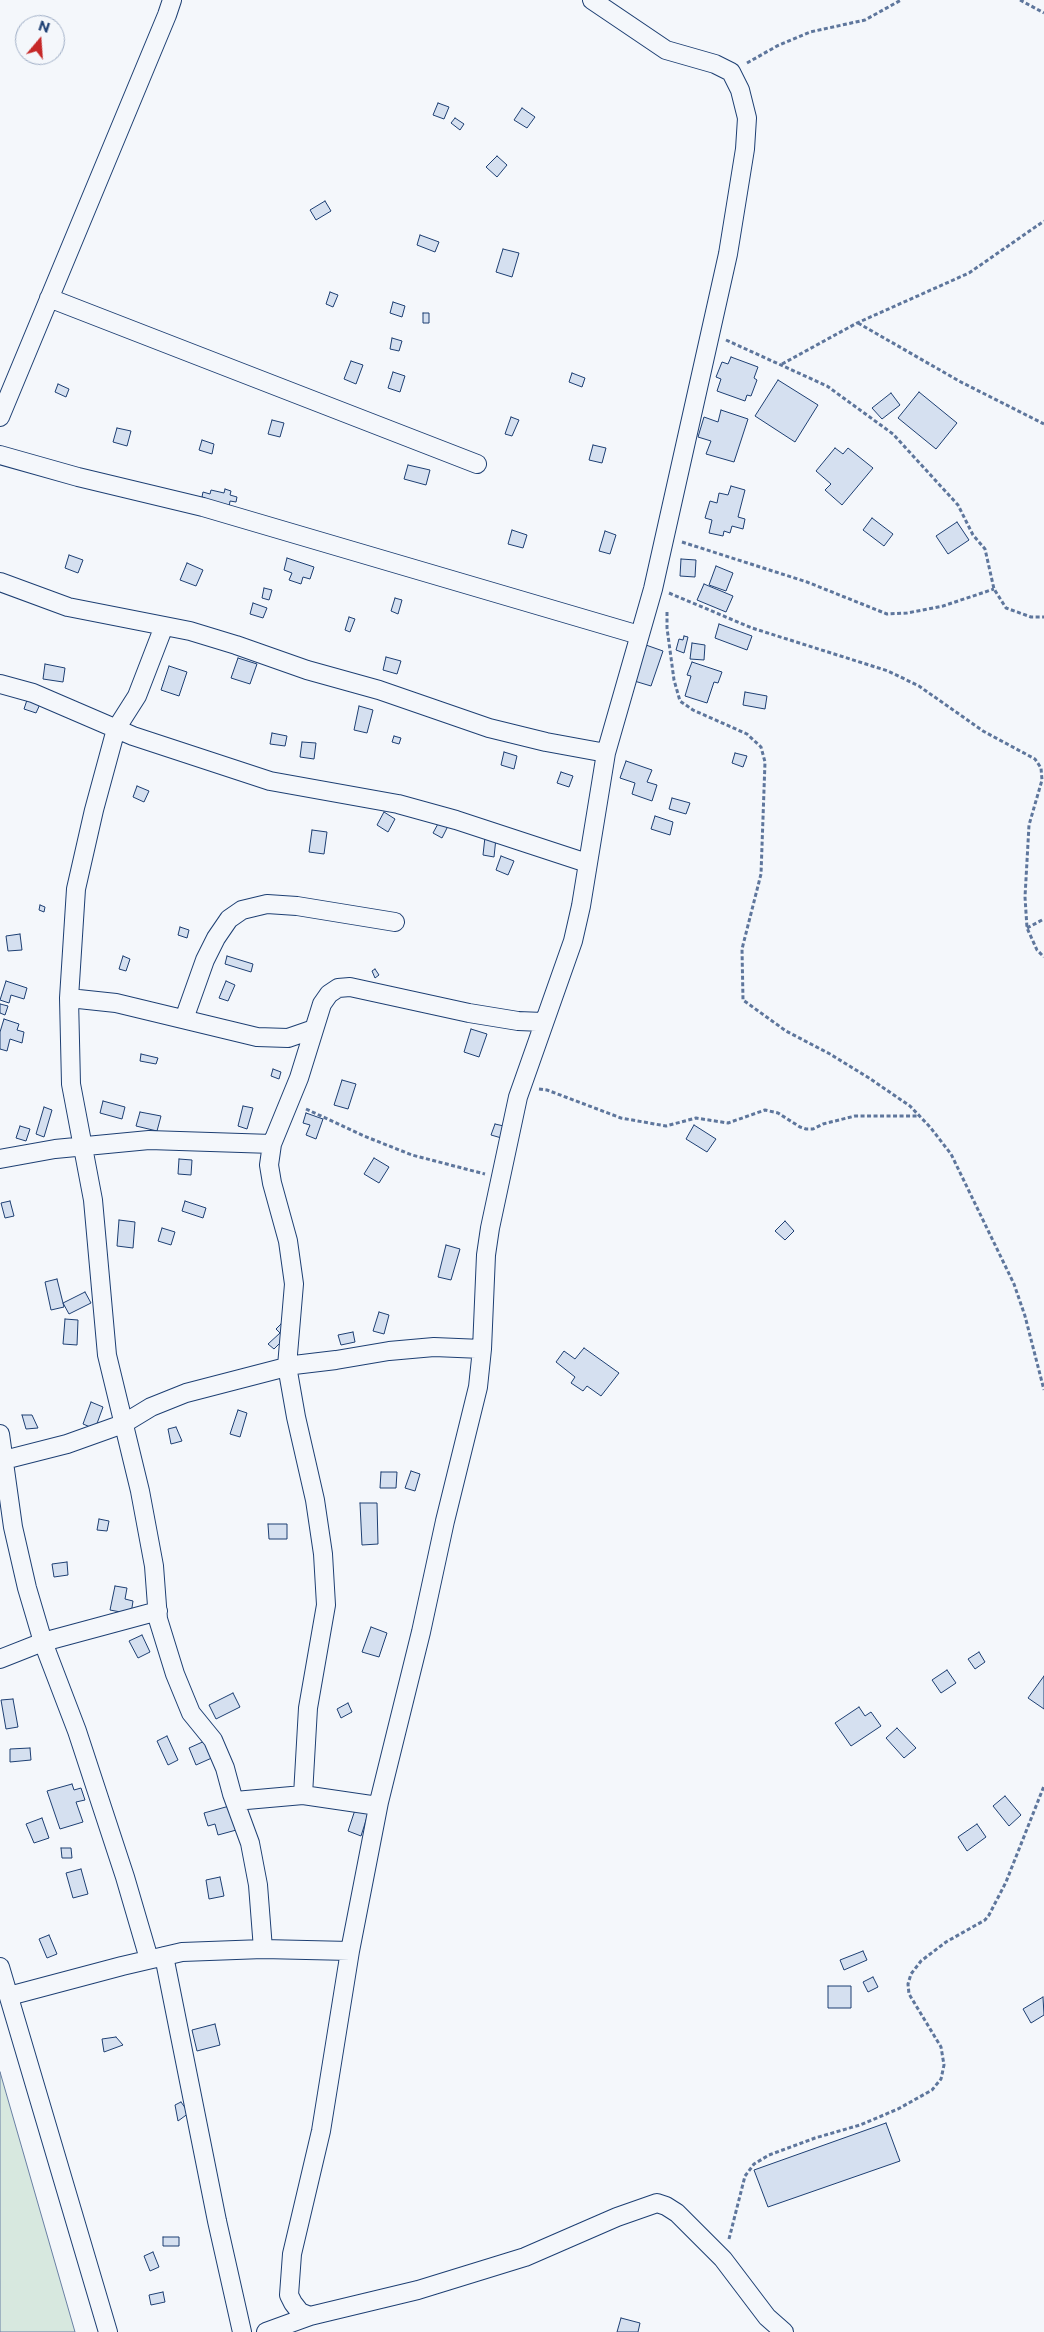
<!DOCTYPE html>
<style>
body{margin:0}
#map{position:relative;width:1044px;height:2332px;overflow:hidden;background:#f4f7fb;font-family:Montserrat,sans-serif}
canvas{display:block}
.north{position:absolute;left:15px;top:15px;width:50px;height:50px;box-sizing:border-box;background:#f4f7fb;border:1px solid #9eadc5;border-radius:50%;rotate:18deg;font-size:14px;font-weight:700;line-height:20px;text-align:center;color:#1d3f73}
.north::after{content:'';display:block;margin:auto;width:18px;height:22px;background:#c62828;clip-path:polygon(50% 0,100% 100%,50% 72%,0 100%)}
</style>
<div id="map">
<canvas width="1044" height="2332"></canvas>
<div class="north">N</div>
</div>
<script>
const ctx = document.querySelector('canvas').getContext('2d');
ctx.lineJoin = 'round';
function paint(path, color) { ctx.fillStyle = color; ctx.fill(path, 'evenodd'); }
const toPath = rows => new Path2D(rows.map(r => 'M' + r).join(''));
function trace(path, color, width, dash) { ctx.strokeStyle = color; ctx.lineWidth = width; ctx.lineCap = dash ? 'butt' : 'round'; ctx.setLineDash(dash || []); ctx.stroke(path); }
const green = toPath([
 [0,2072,75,2332,0,2332,0,2072]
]);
const building = toPath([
 [438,103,449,107,444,119,433,115,438,103],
 [522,108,535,117,527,128,514,120,522,108],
 [455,118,464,124,460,130,451,123,455,118],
 [497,156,507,165,497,177,486,167,497,156],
 [325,201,331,211,316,220,310,210,325,201],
 [420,235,439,242,435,252,417,245,420,235],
 [503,249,519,253,512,277,496,272,503,249],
 [330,292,338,295,333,307,326,304,330,292],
 [393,302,405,306,402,317,390,313,393,302],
 [423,313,429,313,429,323,423,323,423,313],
 [392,338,402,341,399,351,390,349,392,338],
 [731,357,758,367,754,378,757,380,751,396,747,395,745,401,717,391,721,379,716,377,722,362,728,364,731,357],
 [351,361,363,365,356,384,344,379,351,361],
 [393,372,405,376,400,392,388,388,393,372],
 [572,373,585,378,582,387,569,382,572,373],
 [778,380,818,405,795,442,755,416,778,380],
 [58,384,69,389,66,397,55,392,58,384],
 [919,392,957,423,936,449,898,418,919,392],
 [891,393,900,405,882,419,872,408,891,393],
 [721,410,748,419,734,462,706,454,711,441,698,437,704,417,718,422,721,410],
 [511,417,519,420,512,436,505,434,511,417],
 [272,420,284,423,280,437,268,434,272,420],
 [117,428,131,431,127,446,113,442,117,428],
 [202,440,214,444,212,454,199,450,202,440],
 [593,445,606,448,602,463,589,460,593,445],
 [835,448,843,454,848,448,873,468,842,505,825,490,831,484,816,471,835,448],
 [408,465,430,470,426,485,404,479,408,465],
 [731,486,745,490,738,517,745,519,743,529,732,526,730,533,724,531,723,536,709,533,712,520,705,518,710,501,717,503,719,493,728,495,731,486],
 [225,489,231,491,230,495,237,497,236,502,230,501,229,507,204,503,205,498,202,497,203,492,210,494,211,490,224,493,225,489],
 [872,518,893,534,884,546,863,530,872,518],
 [957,522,969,540,948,554,936,536,957,522],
 [512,530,527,535,523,548,508,544,512,530],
 [605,531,616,535,610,554,599,551,605,531],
 [69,555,83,560,78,573,65,568,69,555],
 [287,558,314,567,310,579,303,577,301,584,289,580,292,573,284,570,287,558],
 [681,559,696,560,695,577,680,576,681,559],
 [187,563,203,570,196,586,180,580,187,563],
 [716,566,733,573,726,591,709,585,716,566],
 [704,584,733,596,726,612,697,600,704,584],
 [264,588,272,590,269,600,262,598,264,588],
 [395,598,402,600,398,614,391,611,395,598],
 [253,603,267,608,263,618,250,614,253,603],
 [349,617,355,619,350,632,345,630,349,617],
 [719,624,752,636,747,650,715,638,719,624],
 [684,636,688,637,684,653,676,650,679,639,683,640,684,636],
 [692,643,705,645,704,660,690,659,692,643],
 [643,644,663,651,651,686,631,680,643,644],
 [386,657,401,661,397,674,383,670,386,657],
 [238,658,257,664,250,684,231,678,238,658],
 [692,662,722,672,718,683,714,682,707,703,685,696,691,676,687,675,692,662],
 [45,664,65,668,63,682,43,679,45,664],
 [169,666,187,672,179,696,161,690,169,666],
 [745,692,767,696,765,709,743,705,745,692],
 [28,697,41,702,36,713,24,709,28,697],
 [359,706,373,710,367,733,354,730,359,706],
 [272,733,287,736,285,746,270,744,272,733],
 [394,736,401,738,399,744,392,742,394,736],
 [302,742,316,743,314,759,300,757,302,742],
 [504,752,517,756,514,769,501,765,504,752],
 [735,753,747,756,743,767,732,763,735,753],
 [626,761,652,770,647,782,657,785,652,801,632,794,635,783,620,778,626,761],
 [561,772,573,776,569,787,557,783,561,772],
 [137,786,149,791,144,802,133,797,137,786],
 [672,798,690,803,686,814,669,809,672,798],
 [384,812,395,819,388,832,377,825,384,812],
 [655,816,673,822,670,835,651,829,655,816],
 [439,822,448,826,442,838,433,833,439,822],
 [312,830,327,832,324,854,309,852,312,830],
 [485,837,496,838,494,857,483,855,485,837],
 [501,856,514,861,508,875,496,870,501,856],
 [40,905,45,907,44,912,39,910,40,905],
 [180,927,189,930,187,938,178,935,180,927],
 [20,934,22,950,8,951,6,936,20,934],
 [123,956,130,959,126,971,119,969,123,956],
 [227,956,253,964,251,972,225,964,227,956],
 [375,969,379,975,375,978,372,971,375,969],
 [6,981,27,988,24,999,11,995,9,1003,0,1000,6,981],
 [226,981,235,985,228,1001,219,998,226,981],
 [0,1004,8,1006,5,1015,0,1013,0,1004],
 [4,1019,19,1024,17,1030,24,1032,22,1043,10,1039,7,1051,0,1049,0,1032,4,1019],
 [471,1029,487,1034,479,1057,464,1052,471,1029],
 [141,1054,158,1058,156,1064,140,1061,141,1054],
 [273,1069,281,1072,279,1079,271,1076,273,1069],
 [342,1080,356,1084,348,1109,334,1105,342,1080],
 [103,1101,125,1107,122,1119,100,1113,103,1101],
 [243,1106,253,1108,247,1129,238,1126,243,1106],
 [44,1107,52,1110,44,1137,36,1134,44,1107],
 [140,1112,161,1116,157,1131,136,1126,140,1112],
 [306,1113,323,1119,316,1139,306,1135,310,1125,303,1123,306,1113],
 [495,1124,508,1127,505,1139,491,1135,495,1124],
 [694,1125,716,1139,707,1152,686,1139,694,1125],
 [20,1126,30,1129,26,1141,16,1138,20,1126],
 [374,1158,389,1167,379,1183,364,1174,374,1158],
 [179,1159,192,1160,191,1175,178,1174,179,1159],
 [10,1201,14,1216,5,1218,1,1203,10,1201],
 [185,1201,206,1208,203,1218,182,1211,185,1201],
 [119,1220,135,1222,133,1248,117,1246,119,1220],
 [785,1221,794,1231,785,1240,775,1231,785,1221],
 [162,1228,175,1232,171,1245,158,1241,162,1228],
 [446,1245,460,1249,451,1280,438,1277,446,1245],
 [57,1279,64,1307,51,1310,45,1282,57,1279],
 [85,1292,91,1303,69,1314,63,1303,85,1292],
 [379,1312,389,1315,384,1334,373,1331,379,1312],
 [65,1319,78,1320,77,1345,63,1344,65,1319],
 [281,1324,290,1333,274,1349,268,1344,280,1333,276,1329,281,1324],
 [353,1332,355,1342,341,1345,338,1335,353,1332],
 [584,1348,619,1373,601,1396,587,1386,583,1391,571,1383,575,1377,556,1362,564,1351,575,1359,584,1348],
 [91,1402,103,1407,95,1429,83,1424,91,1402],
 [238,1410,247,1413,240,1437,230,1434,238,1410],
 [22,1415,32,1415,38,1428,26,1429,22,1415],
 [176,1427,182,1441,171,1444,168,1429,176,1427],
 [411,1471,420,1474,415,1491,405,1488,411,1471],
 [381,1472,397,1472,396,1488,380,1488,381,1472],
 [360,1503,377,1503,378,1544,362,1545,360,1503],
 [99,1519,109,1521,107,1531,97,1530,99,1519],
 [268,1524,287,1524,287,1539,269,1539,268,1524],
 [67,1562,68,1575,54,1577,52,1564,67,1562],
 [115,1586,127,1588,125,1599,133,1601,131,1614,110,1610,115,1586],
 [371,1627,387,1633,379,1657,362,1652,371,1627],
 [142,1635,150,1652,138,1658,129,1641,142,1635],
 [979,1652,985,1662,975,1669,968,1659,979,1652],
 [947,1670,956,1683,941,1693,932,1680,947,1670],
 [1044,1676,1044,1709,1028,1698,1044,1676],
 [233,1693,240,1707,216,1719,209,1705,233,1693],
 [13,1699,18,1727,6,1729,1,1700,13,1699],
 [348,1703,352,1712,341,1718,337,1709,348,1703],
 [859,1707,865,1716,871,1712,881,1726,851,1746,835,1723,859,1707],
 [897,1728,916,1748,904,1758,886,1738,897,1728],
 [167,1736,178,1760,168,1765,157,1741,167,1736],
 [207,1740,214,1757,196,1765,189,1748,207,1740],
 [30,1748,31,1760,10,1762,10,1749,30,1748],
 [72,1784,74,1790,81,1788,85,1800,76,1802,83,1822,60,1829,47,1791,72,1784],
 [1005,1796,1021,1815,1009,1826,993,1806,1005,1796],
 [233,1805,240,1829,218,1835,215,1824,208,1826,204,1813,233,1805],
 [355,1810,368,1814,361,1836,348,1831,355,1810],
 [42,1818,49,1838,34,1843,26,1824,42,1818],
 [977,1824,986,1837,967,1851,958,1837,977,1824],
 [61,1848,71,1848,72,1858,62,1858,61,1848],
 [81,1869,88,1894,73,1898,66,1873,81,1869],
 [220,1877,224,1896,209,1899,206,1880,220,1877],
 [49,1935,57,1954,47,1958,39,1939,49,1935],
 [863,1951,867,1960,844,1970,840,1960,863,1951],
 [873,1977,878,1987,868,1992,863,1982,873,1977],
 [828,1986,851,1986,851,2008,828,2008,828,1986],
 [1043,1997,1044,2015,1031,2023,1023,2009,1043,1997],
 [215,2024,220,2045,197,2051,192,2030,215,2024],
 [116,2037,123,2045,104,2052,102,2039,116,2037],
 [181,2102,189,2113,178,2121,175,2105,181,2102],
 [886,2123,900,2161,768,2207,754,2170,886,2123],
 [163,2237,179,2237,179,2246,163,2246,163,2237],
 [153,2252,159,2267,150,2271,144,2256,153,2252],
 [163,2292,165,2302,151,2305,149,2295,163,2292],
 [621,2318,640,2323,638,2332,617,2332,621,2318]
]);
const path = toPath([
 [1020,0,1044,13],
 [747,63,777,46,810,32,865,20,901,0],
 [858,323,959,381,1044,424],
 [726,340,827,386,893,434,958,505,973,535,985,549,994,589,1006,608,1031,617,1044,617],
 [782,364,857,323,969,273,1044,221],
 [682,542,807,582,887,614,907,613,943,606,994,589],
 [669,593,752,628,888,671,919,686,983,731,1035,759,1041,768,1042,780,1029,825,1025,897,1027,928,1037,950,1044,957],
 [667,612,667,628,674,680,680,701,693,710,747,734,761,747,765,762,761,874,742,949,743,1000,786,1031,830,1054,869,1078,910,1106,930,1127,951,1154,1014,1284,1025,1316,1044,1390],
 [1027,928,1044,919],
 [539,1089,547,1090,621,1118,666,1126,696,1118,728,1123,765,1110,778,1113,800,1127,806,1129,813,1129,823,1124,855,1116,919,1116],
 [306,1109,364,1136,412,1155,485,1174],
 [729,2239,745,2176,754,2164,769,2155,815,2138,860,2125,898,2109,932,2090,941,2079,944,2065,941,2047,909,1994,908,1984,911,1974,921,1961,946,1942,985,1920,989,1915,1006,1882,1044,1786]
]);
const minor = toPath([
 [49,298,477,464],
 [0,417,167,15,172,0],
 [0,455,78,477,203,507,639,635],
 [0,582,68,607,190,631,236,645,307,670,379,690,489,728,546,742,606,753],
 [164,626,137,696,116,729,94,810,76,889,69,998,71,1084,93,1200,107,1355,140,1491,154,1566,158,1619,175,1674,191,1713,213,1740,225,1768,232,1794,250,1843,258,1885,263,1949],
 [0,684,33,693,133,736,270,781,398,804,456,820,587,863],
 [69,998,116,1003,257,1037,288,1038,314,1029],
 [184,1019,205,960,216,938,229,919,242,910,267,904,297,906,395,922],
 [0,1159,55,1149,149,1140,272,1144],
 [0,1434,13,1527,27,1588,43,1642,77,1731,125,1877,149,1959],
 [0,1461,67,1444,123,1424,151,1407,186,1393,294,1365,336,1360,389,1351,434,1347,482,1349],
 [0,1659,43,1642,158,1611],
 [303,1795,308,1708,326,1605,323,1554,315,1500,296,1417,287,1366,294,1284,288,1241,272,1183,269,1165,272,1144,299,1078,322,1004,329,994,338,988,350,987,469,1013,518,1021,543,1022],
 [235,1801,303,1795,378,1806],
 [164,1956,217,2221,242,2332],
 [0,1967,108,2332],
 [9,1996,122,1966,182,1952,263,1949,350,1951],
 [310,2316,300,2312,293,2303,289,2295,292,2254,321,2131,350,1951,379,1802,421,1632,445,1521,478,1387,482,1349,486,1255,490,1228,518,1097,573,941,581,906,606,753,653,589,728,254,745,149,747,118,740,90,731,72,715,64,666,50,592,0],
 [266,2332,310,2316,418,2290,525,2257,617,2217,657,2203,666,2206,677,2213,723,2259,767,2317,784,2332]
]);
paint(green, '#d7e8df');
trace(green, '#687fa3', 1);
paint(building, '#d5e0f0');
trace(building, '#1d3f73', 1);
trace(minor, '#1d3f73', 20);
trace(path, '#5e769c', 3, [4, 2.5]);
trace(minor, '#f4f7fb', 18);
</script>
